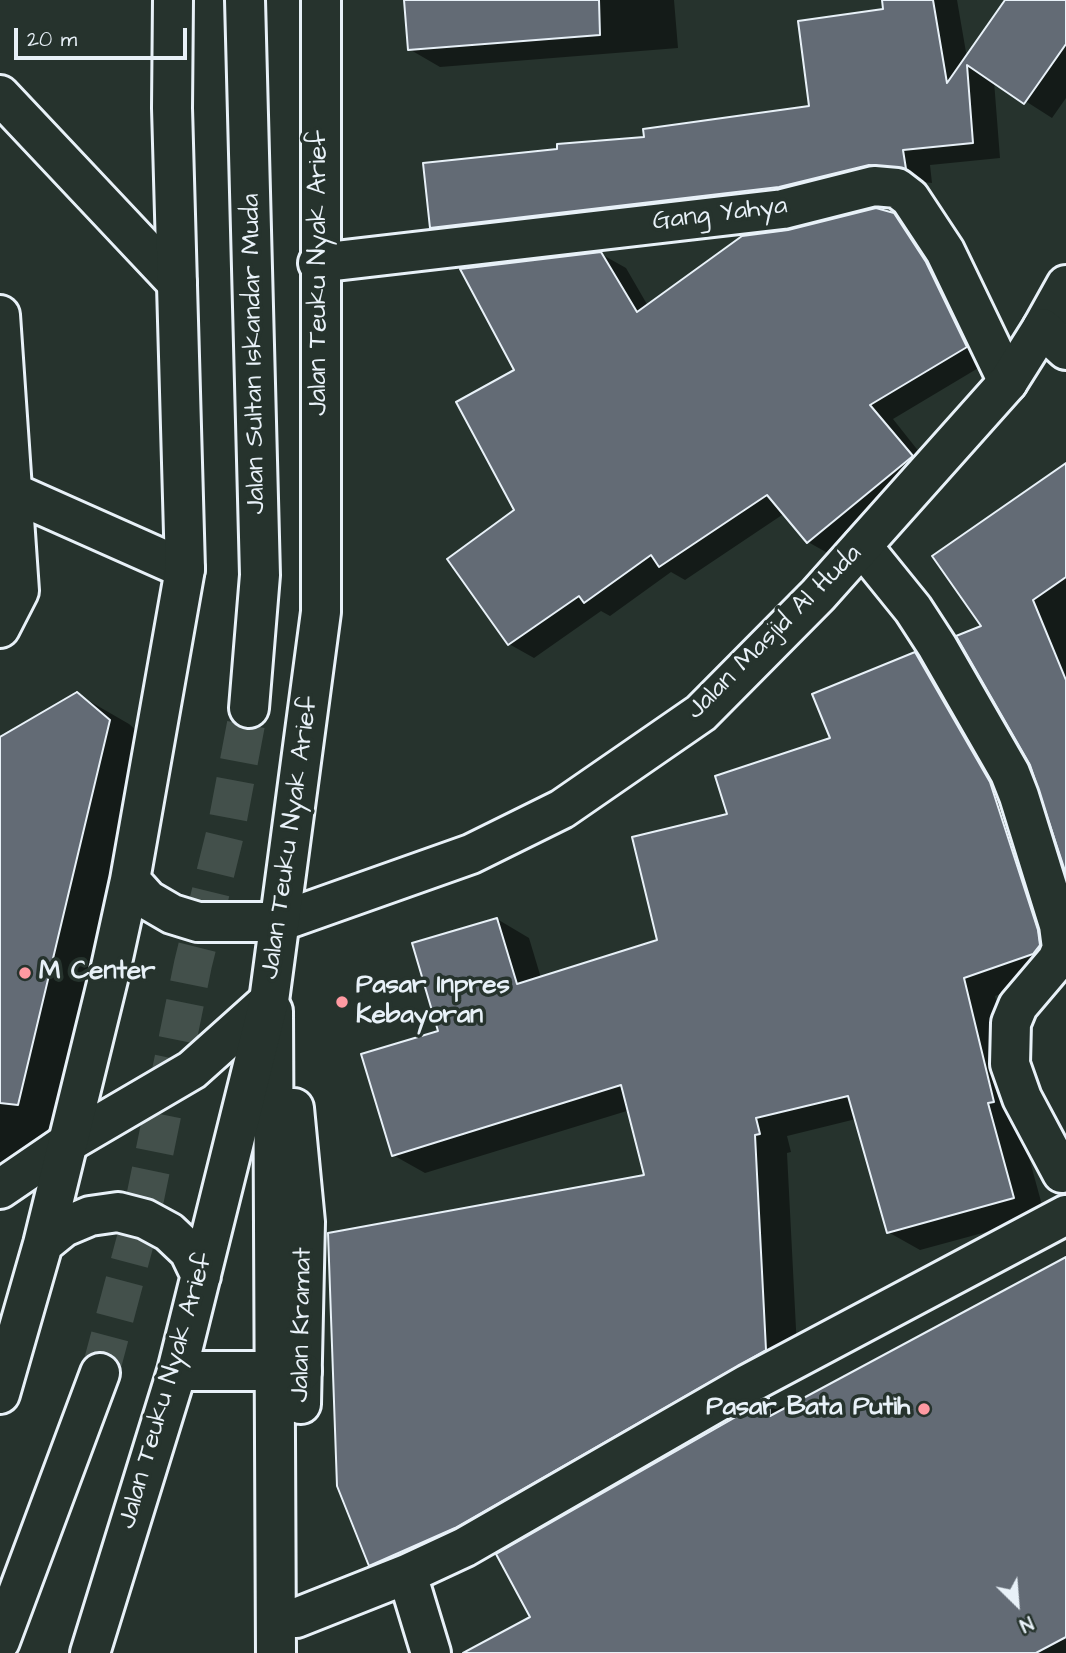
<!DOCTYPE html>
<style>
body{margin:0}
#map{position:relative;width:1066px;height:1653px;overflow:hidden;background:#26332d;font-family:"Architects Daughter",sans-serif}
canvas{display:block}
.north{position:absolute;left:982px;top:1569px;width:70px;height:70px;-webkit-text-stroke:5px #26332d;paint-order:stroke;rotate:155deg;font-size:19px;font-weight:700;line-height:28px;text-align:center;color:#e8f1f8}
.north::after{content:'';display:block;margin:auto;width:24px;height:32px;background:#e8f1f8;clip-path:polygon(50% 0,100% 100%,50% 72%,0 100%)}
.scale{position:absolute;left:14px;top:28px;width:173px;height:32px;box-sizing:border-box;border:4px solid #e8f1f8;border-top:0;padding-left:9px;font-size:21px;line-height:24px;white-space:nowrap;color:#e8f1f8;-webkit-text-stroke:5px #26332d;paint-order:stroke}
</style>
<div id="map">
<canvas width="1066" height="1653"></canvas>
<div class="north">N</div>
<div class="scale">20 m</div>
</div>
<script>
const ctx = document.querySelector('canvas').getContext('2d');
ctx.lineJoin = 'round';
function paint(path, color) { ctx.fillStyle = color; ctx.fill(path, 'evenodd'); }
const toPath = rows => new Path2D(rows.map(r => 'M' + r).join(''));
function trace(path, color, width, dash) { ctx.strokeStyle = color; ctx.lineWidth = width; ctx.lineCap = dash ? 'butt' : 'round'; ctx.setLineDash(dash || []); ctx.stroke(path); }
function write(font, color, halo, rows, align = 'center') {
  ctx.font = font + ' "Architects Daughter",sans-serif'; ctx.lineWidth = 7; ctx.setLineDash([]); ctx.textBaseline = 'middle'; ctx.strokeStyle = halo; ctx.fillStyle = color; for (const [text, x, y, turn = 0] of rows) {
    ctx.save(); ctx.translate(x, y); ctx.rotate((+turn || 0) * Math.PI / 180); ctx.textAlign = isNaN(turn) ? turn : align; if (halo) ctx.strokeText(text, 0, 0); ctx.fillText(text, 0, 0); ctx.restore();
  }
}
const shadow = toPath([
 [405,0,674,0,678,48,440,67,409,49],
 [884,0,957,0,967,58,1007,0,1066,0,1066,98,1052,118,994,81,1000,158,930,165,932,183,898,179,459,243,432,227,559,151,646,139,811,107,885,10],
 [893,215,918,229,990,361,893,419,935,472,833,556,808,542,785,513,685,580,671,572,610,616,601,611,534,658,509,644,517,511,516,370,601,254,626,268,648,306],
 [1066,465,1066,868,983,627],
 [915,654,947,673,1022,802,1065,972,995,996,1025,1120,1019,1121,1045,1216,920,1250,888,1232,856,1119,787,1136,791,1152,787,1153,798,1368,402,1583,370,1565,646,1177,630,1110,425,1173,393,1155,440,1032,497,919,529,938,541,978,659,942,729,815,832,739],
 [77,694,129,724,161,751,69,1137,0,1197,0,739],
 [1066,1259,1066,1653,482,1653,532,1617,769,1400,786,1409]
]);
const building = toPath([
 [404,0,599,0,600,35,408,50,404,0],
 [882,0,933,0,947,83,1005,0,1066,0,1066,44,1024,104,967,65,973,143,903,150,906,169,869,165,779,187,430,228,423,163,557,149,557,144,644,137,643,129,809,106,798,21,883,9,882,0],
 [876,208,894,213,926,262,967,347,870,405,913,456,807,543,767,495,659,567,651,555,584,603,579,596,508,645,447,559,514,510,456,402,514,370,460,269,601,252,637,312,742,236,788,230,876,208],
 [1066,463,1066,577,1033,600,1066,680,1066,874,1030,765,956,636,981,626,932,556,1066,463],
 [915,652,990,782,1038,930,1040,945,1033,954,964,978,994,1102,988,1103,1014,1198,887,1233,848,1096,756,1118,760,1134,755,1135,766,1350,455,1528,369,1566,337,1486,328,1233,644,1175,621,1085,392,1156,361,1054,438,1031,412,943,497,918,517,984,657,940,632,837,727,814,715,776,830,738,812,694,915,652],
 [77,692,110,720,18,1105,0,1103,0,737,77,692],
 [1066,1257,1066,1637,1036,1653,463,1653,530,1617,496,1554,769,1398,770,1416,1066,1257]
]);
const highwayTunnel = toPath([
 [100,1373,140,1223,193,964,226,830,249,708]
]);
const minor = toPath([
 [0,95,177,283],
 [318,263,783,209,874,186,897,188,910,198,945,251,1008,382],
 [0,315,19,591,0,628],
 [1042,328,1066,285],
 [12,492,185,569],
 [862,546,913,609,937,646,1010,773,1019,796,1059,925,1062,948,1057,960,1018,1006,1011,1023,1010,1064,1022,1098,1062,1173],
 [273,1011,276,1653],
 [294,1108,305,1222,301,1404],
 [407,1574,465,1547,748,1384,1066,1215],
 [296,1618,407,1574,431,1653]
]);
const major = toPath([
 [279,922,471,854,562,809,701,713,818,595,1008,382,1042,328,1066,350],
 [0,1189,69,1142,192,1070,269,1001]
]);
const highway = toPath([
 [245,0,260,575,249,708],
 [130,880,148,900,172,914,198,922,279,922],
 [43,1244,64,1227,90,1216,118,1212,145,1219,169,1232,189,1251,201,1276],
 [177,1371,302,1371],
 [0,1394,43,1244,111,967,130,880,185,569,172,108,173,0],
 [0,1641,100,1373],
 [90,1653,177,1371,269,1001,321,612,321,0]
]);
const markers = [
 [25,973,7,"#ff9aa2"],
 [342,1002,7,"#ff9aa2"],
 [924,1409,7,"#ff9aa2"]
];
const streetNames = [
 ["Gang Yahya",720,215,-7],
 ["Jalan Teuku Nyak Arief",320,273,-90],
 ["Jalan Sultan Iskandar Muda",255,354,-91],
 ["Jalan Masjid Al Huda",775,633,-45],
 ["Jalan Teuku Nyak Arief",291,838,-82],
 ["Jalan Kramat",303,1325,-89],
 ["Jalan Teuku Nyak Arief",167,1391,-74]
];
const poiNames = [
 ["M Center",39,973],
 ["Pasar Inpres",356,987],
 ["Kebayoran",356,1017],
 ["Pasar Bata Putih",910,1409,"right"]
];
paint(shadow, '#0007');
paint(building, '#636b75');
trace(building, '#e8f1f8', 2);
trace(highwayTunnel, '#43504b', 38, [38, 19]);
trace(minor, '#e8f1f8', 44);
trace(major, '#e8f1f8', 44);
trace(highway, '#e8f1f8', 44);
trace(minor, '#26332d', 38);
trace(major, '#26332d', 38);
trace(highway, '#26332d', 38);
for (const [x, y, r, color] of markers) { const dot = new Path2D(); dot.arc(x, y, r, 0, 2 * Math.PI); ctx.fillStyle = color; ctx.fill(dot); trace(dot, '#26332d', 2.5); }
write('26px', '#e8f1f8', '#26332d', streetNames);
write('bold 26px', '#e8f1f8', '#26332d', poiNames, 'left');
</script>
